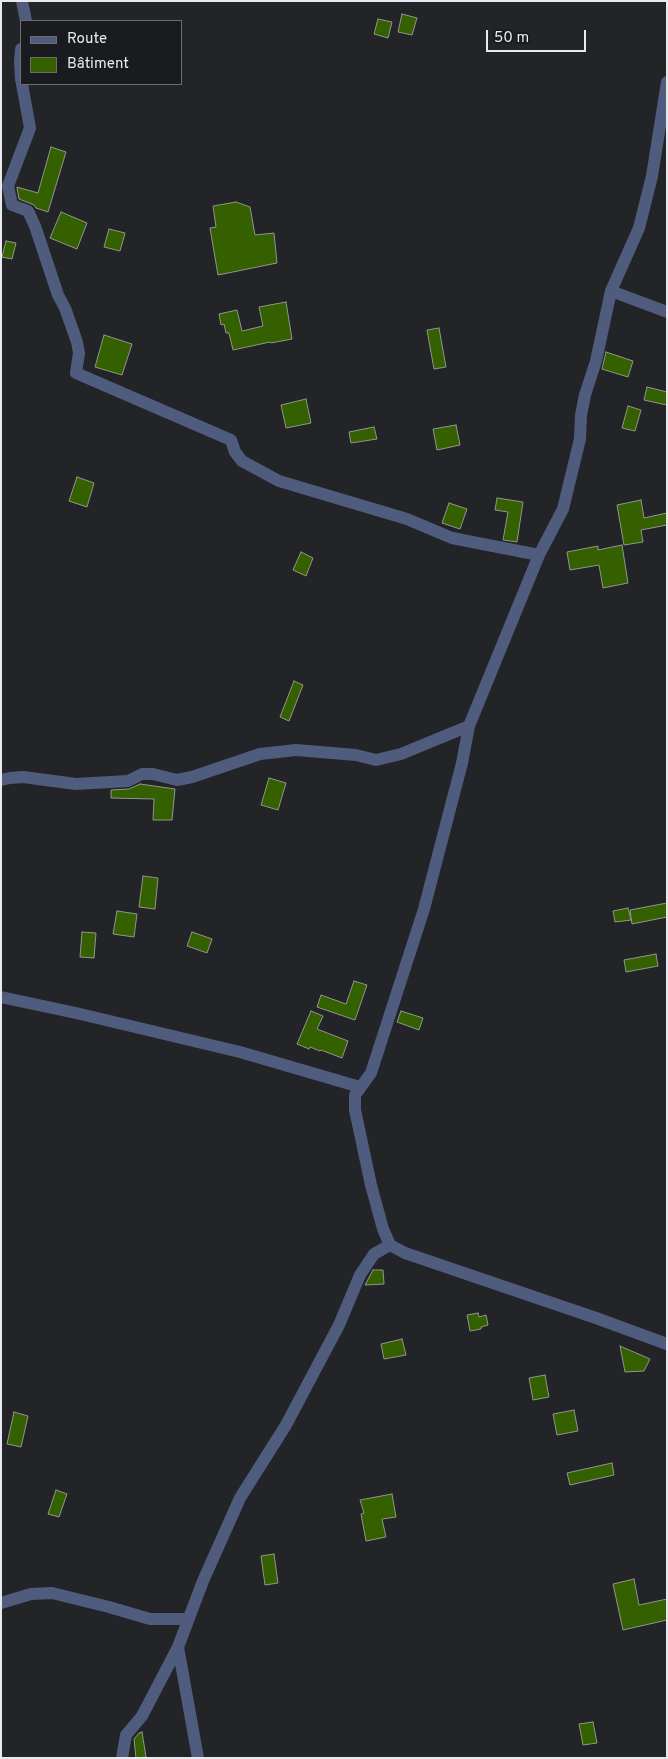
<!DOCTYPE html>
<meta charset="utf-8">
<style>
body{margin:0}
#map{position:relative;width:668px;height:1759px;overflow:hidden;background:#232428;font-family:Overpass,sans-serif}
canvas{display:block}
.frame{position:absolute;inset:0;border:2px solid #e8e9ec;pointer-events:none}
.legend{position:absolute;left:20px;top:20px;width:162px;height:65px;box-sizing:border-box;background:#191b1e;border:1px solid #6c6d70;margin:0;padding:6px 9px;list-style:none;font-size:15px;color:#e8e9ec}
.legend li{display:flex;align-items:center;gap:10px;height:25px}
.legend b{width:25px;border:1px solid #6c6d70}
.scale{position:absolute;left:486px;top:30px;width:100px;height:22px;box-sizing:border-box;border:2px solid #e8e9ec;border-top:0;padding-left:6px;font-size:15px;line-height:18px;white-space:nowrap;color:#e8e9ec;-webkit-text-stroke:4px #191b1e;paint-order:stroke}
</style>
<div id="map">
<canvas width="668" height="1759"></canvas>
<div class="frame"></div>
<ul class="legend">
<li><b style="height:6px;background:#505c7d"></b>Route</li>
<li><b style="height:14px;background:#356000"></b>Bâtiment</li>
</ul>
<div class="scale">50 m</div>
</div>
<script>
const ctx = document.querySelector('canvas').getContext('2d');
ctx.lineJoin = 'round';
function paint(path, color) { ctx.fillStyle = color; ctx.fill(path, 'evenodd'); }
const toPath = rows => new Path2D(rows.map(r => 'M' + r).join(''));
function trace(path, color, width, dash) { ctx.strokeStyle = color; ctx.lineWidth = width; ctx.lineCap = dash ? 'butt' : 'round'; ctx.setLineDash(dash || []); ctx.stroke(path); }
const building = toPath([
 [402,14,417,18,412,35,398,32,402,14],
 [378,19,392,22,388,38,374,34,378,19],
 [51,147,66,152,48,212,36,208,34,205,19,199,17,188,17,187,38,193,51,147],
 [236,202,250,207,255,235,274,233,277,263,218,275,210,228,216,227,213,206,236,202],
 [61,212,87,223,77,249,50,238,61,212],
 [109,229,125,233,120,251,104,247,109,229],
 [6,241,16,243,12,259,2,257,6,241],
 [286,302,292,339,271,343,270,342,233,350,229,333,226,333,224,324,221,325,219,314,237,310,242,331,263,326,259,307,286,302],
 [439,328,446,367,434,369,427,330,439,328],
 [104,335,132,344,122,375,95,367,104,335],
 [606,352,633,361,628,377,602,369,606,352],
 [647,387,667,392,667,405,644,400,647,387],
 [306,399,311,423,286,428,281,405,306,399],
 [628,406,641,410,635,431,622,428,628,406],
 [456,425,460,445,437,450,433,429,456,425],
 [374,427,377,439,351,443,349,432,374,427],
 [77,477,94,483,87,507,69,501,77,477],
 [497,498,523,502,517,542,503,540,508,512,495,510,497,498],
 [641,500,644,518,667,513,667,525,641,530,643,542,624,545,617,505,641,500],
 [449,503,467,509,460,529,442,523,449,503],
 [622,545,628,583,603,588,599,565,570,570,567,552,598,546,598,550,622,545],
 [301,552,313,558,306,576,293,570,301,552],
 [294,681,303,685,289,721,280,717,294,681],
 [269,778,286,783,278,810,261,805,269,778],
 [140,784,175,789,172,820,153,820,154,799,111,798,111,790,129,789,140,784],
 [143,876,158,878,155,909,139,907,143,876],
 [667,903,667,917,632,924,630,910,667,903],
 [628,908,631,920,615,922,613,911,628,908],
 [117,911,137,914,134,937,113,934,117,911],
 [82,932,96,933,94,958,80,957,82,932],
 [192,932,212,939,207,953,187,946,192,932],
 [656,954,658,966,626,972,624,960,656,954],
 [354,981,367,985,355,1020,317,1007,321,995,346,1004,354,981],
 [311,1011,323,1016,317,1029,348,1041,342,1058,321,1050,320,1051,310,1047,309,1049,297,1044,311,1011],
 [401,1011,423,1018,419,1030,397,1022,401,1011],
 [373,1270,383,1270,384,1284,365,1285,373,1270],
 [478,1313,479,1317,486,1315,488,1325,481,1327,481,1329,470,1331,467,1315,478,1313],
 [402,1339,406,1355,384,1359,381,1344,402,1339],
 [620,1346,650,1359,644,1371,625,1372,620,1346],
 [545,1375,549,1397,533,1400,529,1378,545,1375],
 [574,1410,578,1431,557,1435,553,1414,574,1410],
 [14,1412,28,1416,21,1447,7,1444,14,1412],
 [612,1463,614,1475,570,1485,567,1473,612,1463],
 [56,1490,67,1494,59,1517,48,1514,56,1490],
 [392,1494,396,1517,382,1519,386,1537,366,1541,361,1514,364,1513,360,1500,392,1494],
 [274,1554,278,1583,265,1585,261,1556,274,1554],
 [634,1579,639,1605,667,1599,667,1620,623,1630,613,1584,634,1579],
 [593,1722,597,1743,583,1745,579,1724,593,1722],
 [142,1732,146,1757,136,1758,134,1739,139,1733,142,1732]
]);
const street = toPath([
 [22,1,26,21],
 [21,49,20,61,21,80],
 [22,84,30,128,8,186,12,205,28,211,35,226,58,295,65,308,77,342,79,353,76,373,231,440,235,452,242,461,279,481,407,519,452,538,539,555],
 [611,291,667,312],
 [1,780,10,778,23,777,76,784,128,781,142,774,153,774,177,780,192,777,260,754,296,750,356,755,376,760,401,754,469,726],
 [1,997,76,1013,240,1052,360,1087],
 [390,1245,405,1253,596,1318,667,1344],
 [1,1603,31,1594,52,1593,109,1607,150,1619,188,1619],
 [178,1647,198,1758],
 [122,1758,126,1735,142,1716,178,1647,203,1581,240,1498,286,1425,339,1325,360,1275,374,1254,390,1245,383,1229,371,1185,355,1110,355,1095,371,1073,424,909,462,763,469,726,539,555,563,509,580,439,581,415,585,395,596,361,611,291,639,228,652,176,667,82]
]);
paint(building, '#356000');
trace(building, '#929590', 1);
trace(street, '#505c7d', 12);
</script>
